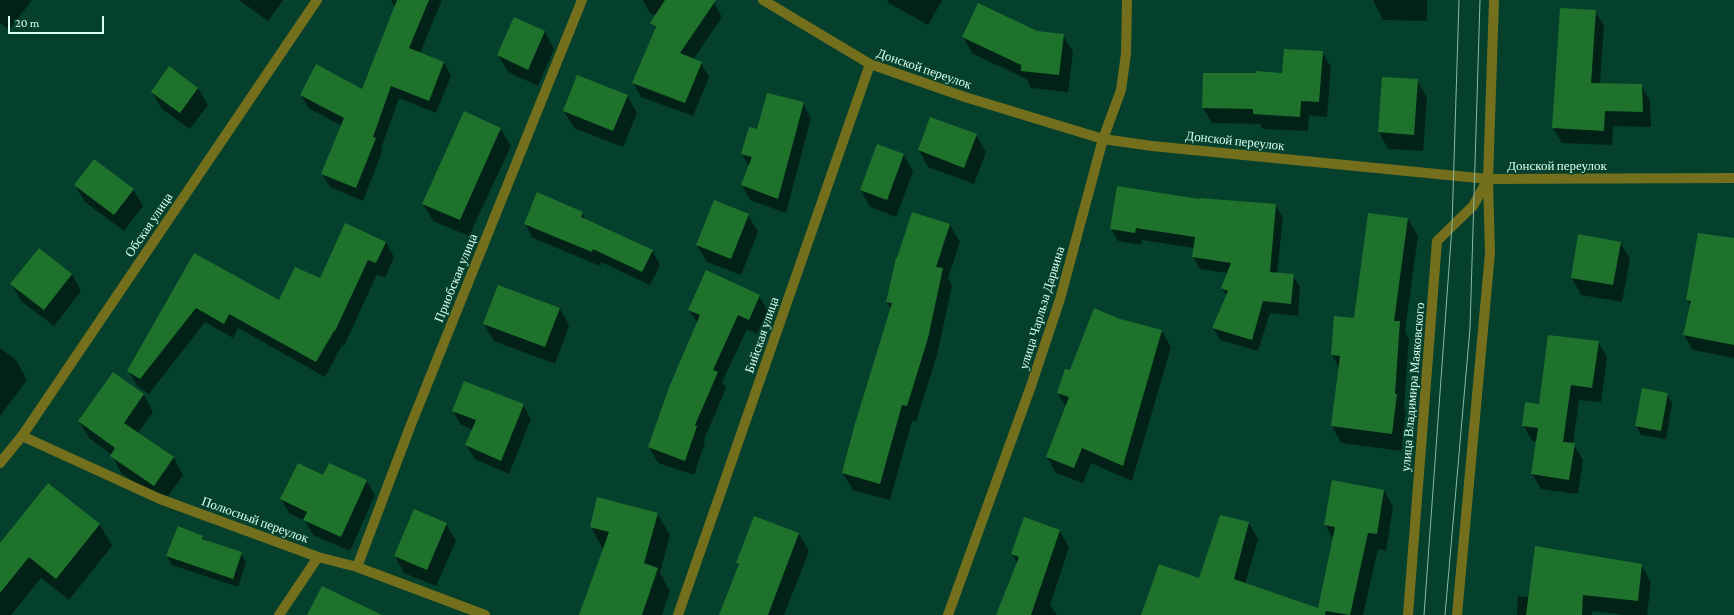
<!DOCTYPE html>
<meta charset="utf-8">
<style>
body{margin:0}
#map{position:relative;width:1734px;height:615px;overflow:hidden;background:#05402d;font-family:"Crimson Pro",serif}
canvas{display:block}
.scale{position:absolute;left:8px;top:16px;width:96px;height:18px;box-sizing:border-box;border:2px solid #daffee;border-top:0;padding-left:5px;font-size:12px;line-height:14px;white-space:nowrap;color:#daffee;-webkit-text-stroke:3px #05402d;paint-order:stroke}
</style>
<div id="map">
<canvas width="1734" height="615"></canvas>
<div class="scale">20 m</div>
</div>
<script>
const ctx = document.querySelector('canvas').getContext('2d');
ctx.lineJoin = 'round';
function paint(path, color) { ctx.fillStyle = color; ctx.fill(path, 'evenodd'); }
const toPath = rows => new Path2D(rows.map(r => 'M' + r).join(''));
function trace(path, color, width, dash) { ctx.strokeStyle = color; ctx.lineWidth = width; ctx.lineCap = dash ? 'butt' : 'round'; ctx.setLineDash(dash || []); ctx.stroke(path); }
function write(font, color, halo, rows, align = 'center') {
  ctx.font = font + ' "Crimson Pro",serif'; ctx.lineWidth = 3; ctx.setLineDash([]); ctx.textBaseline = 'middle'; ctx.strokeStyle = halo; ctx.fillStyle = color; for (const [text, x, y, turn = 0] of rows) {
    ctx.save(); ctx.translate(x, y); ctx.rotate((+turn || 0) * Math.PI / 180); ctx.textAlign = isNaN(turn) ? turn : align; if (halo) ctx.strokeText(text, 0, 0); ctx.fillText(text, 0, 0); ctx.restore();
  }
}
const shadow = toPath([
 [0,0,32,0,9,30,0,23],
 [239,0,283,0,268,21],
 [391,0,442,0,420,53,444,63,451,76,436,113,399,98,381,149,382,152,363,201,330,187,322,174,342,126,308,108,301,95,362,90,395,8],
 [643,0,709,0,714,3,722,17,693,60,701,63,709,77,693,116,641,97,633,83,656,30,651,23,656,16,650,13],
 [887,0,942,0,928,25,889,3],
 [1373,0,1427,0,1427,21,1383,20],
 [1595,11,1604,26,1600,84,1641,85,1650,101,1651,127,1613,126,1612,145,1562,143,1553,128],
 [515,18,545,32,554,49,538,86,508,72,498,55],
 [1036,32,1063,35,1073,52,1068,92,1031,88,1027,79,973,54,963,37],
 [1322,52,1331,67,1327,117,1309,115,1308,131,1263,129,1260,124,1212,123,1203,108,1204,74,1283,74],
 [1417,80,1427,97,1423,151,1388,149,1379,132],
 [198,88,208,105,190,129,162,109,152,92],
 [627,96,637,113,623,147,574,128,564,111],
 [803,103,811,118,786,213,750,200,742,185,749,166,742,154,758,130],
 [465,112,501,129,511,146,469,236,433,221,423,204],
 [976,135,986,152,974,184,928,167,919,150],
 [904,155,913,172,896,217,870,207,861,190],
 [75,185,133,189,143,206,124,231,85,202],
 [1200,200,1275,205,1283,217,1277,274,1293,275,1300,287,1298,316,1270,313,1258,351,1220,340,1213,328,1227,296,1222,288,1228,273,1200,269,1193,257,1194,248,1142,240,1141,245,1118,241,1111,229],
 [582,213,586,221,652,251,660,265,650,285,601,262,600,266,533,238,525,224],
 [913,213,950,225,960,242,948,278,952,286,937,355,916,422,912,421,890,500,853,490,843,473,891,309,887,302],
 [1369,214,1408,219,1418,236,1405,331,1409,339,1404,408,1406,412,1401,451,1341,443,1332,426,1339,368,1332,355,1355,319],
 [748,215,758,232,741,275,707,262,697,245],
 [1734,239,1734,358,1693,350,1684,335,1691,306,1687,300],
 [386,242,394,257,385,278,377,274,344,346,342,345,325,377,238,328,233,338,205,322,149,394,137,386,129,371,195,254,280,302],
 [1620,242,1630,259,1622,302,1581,295,1572,278],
 [72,274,81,291,54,326,21,301,12,284],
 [759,296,768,311,757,334,747,329,722,382,726,388,704,440,705,442,694,475,658,463,649,447,698,324,689,310],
 [560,309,569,326,555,364,494,341,484,324],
 [1120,320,1162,331,1171,347,1132,481,1091,463,1083,483,1056,473,1047,457,1066,407,1058,393,1071,372],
 [1598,342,1607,357,1601,402,1579,400,1573,444,1583,460,1578,494,1541,489,1532,474,1537,441,1532,441,1524,426,1540,405],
 [0,348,16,360,27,380,0,416],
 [114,374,144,395,153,412,138,433,174,458,183,475,164,502,121,473,112,455,89,438,79,421],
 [1667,394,1672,403,1666,439,1641,435,1636,426],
 [523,405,531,419,509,474,475,459,466,445,473,430,461,425,453,411],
 [324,476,366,480,375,495,350,551,313,535,305,521,289,513,281,499],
 [48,484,100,525,112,546,69,600,41,578,11,615,0,615,0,549],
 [1384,490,1393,507,1386,551,1378,549,1363,615,1322,615,1334,540,1325,525],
 [657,513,670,535,660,573,670,591,662,615,580,615,603,549,591,527],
 [755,517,799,534,809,551,784,615,720,615,739,567,737,563],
 [1249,523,1258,539,1245,584,1291,615,1142,615,1200,579],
 [446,524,456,541,436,586,404,573,395,556],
 [1059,530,1069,547,1050,605,1057,615,997,615,1017,563,1012,554],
 [203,537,205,541,241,553,246,562,238,587,172,565,167,556],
 [1641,565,1651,582,1647,615,1625,615,1592,611,1592,615,1517,615,1518,596,1529,597]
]);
const building = toPath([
 [397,0,429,0,409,48,444,62,429,101,391,86,373,137,376,138,356,188,321,174,344,118,300,95,316,64,362,89],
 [665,0,716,0,680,53,702,62,685,103,632,83,656,27,650,23],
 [978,3,1037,31,1064,34,1059,75,1021,71,1021,65,962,37],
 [1560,8,1596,10,1591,83,1642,84,1643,112,1605,111,1604,131,1552,128],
 [514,17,545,31,528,70,497,55],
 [1284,49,1323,51,1319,102,1301,101,1300,117,1253,114,1253,109,1202,108,1203,73,1256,73,1256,71,1282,73],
 [169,66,198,88,180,113,151,92],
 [577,75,628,95,613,131,563,111],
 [1382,77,1418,79,1414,135,1378,132],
 [767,93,804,102,778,199,741,185,752,157,741,154,749,127,757,129],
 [464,111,501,128,460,220,422,204],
 [930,117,977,134,964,168,918,150],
 [877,144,904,154,887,200,860,190],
 [94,159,134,189,114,215,74,185],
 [1117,186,1199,199,1200,198,1276,204,1270,272,1294,274,1291,304,1263,301,1252,340,1212,328,1228,291,1221,288,1231,263,1192,257,1195,237,1136,228,1135,233,1110,229],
 [537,192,583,212,581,217,653,250,642,272,593,249,592,252,524,224],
 [714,200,749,214,731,259,696,245],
 [912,212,950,224,936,267,943,268,928,338,907,406,902,405,880,484,842,473,854,427,892,303,886,302,896,258,897,258],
 [1368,213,1408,218,1394,321,1400,321,1395,394,1397,394,1392,434,1331,426,1340,356,1331,355,1334,316,1354,318],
 [345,223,386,242,376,263,368,260,335,331,334,331,316,362,229,314,224,324,196,308,140,379,127,371,194,253,279,300,295,267,320,278],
 [1698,233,1734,238,1734,345,1683,335,1691,301,1686,300],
 [1578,234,1621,242,1613,285,1571,278],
 [39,248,72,274,44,310,10,284],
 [706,270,760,295,749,320,738,315,713,370,718,372,695,425,697,426,685,461,648,447,670,385,700,315,688,310],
 [498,285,560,308,545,347,483,324],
 [1094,308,1120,319,1162,330,1123,466,1082,448,1074,468,1046,457,1069,397,1057,393,1065,369,1070,370],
 [1548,335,1599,341,1592,388,1571,385,1563,442,1575,443,1569,480,1531,474,1538,428,1522,426,1525,402,1539,404],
 [113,372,144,394,124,423,174,457,154,486,110,456,115,448,78,421],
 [464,381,524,404,501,461,465,445,476,420,452,411],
 [1642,388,1668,393,1661,431,1635,426],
 [298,463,323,475,329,463,367,480,341,537,303,520,307,512,280,499],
 [1332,480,1384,490,1377,534,1368,533,1350,615,1326,611,1325,615,1141,615,1159,564,1199,578,1220,515,1249,522,1234,579,1318,608,1335,527,1324,525],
 [48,483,100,524,56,579,29,557,0,593,0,543],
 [597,497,658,513,644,563,658,568,642,615,579,615,609,532,590,527],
 [414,509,447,523,427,570,394,556],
 [754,516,799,533,768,615,719,615,739,564,736,563],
 [1024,517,1060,530,1031,615,996,615,1019,557,1011,554],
 [178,526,203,536,202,539,242,552,233,579,166,556],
 [1535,546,1642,564,1638,601,1583,595,1582,615,1526,615],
 [322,586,382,615,307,615]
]);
const lane = toPath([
 [763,0,870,64,965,97,1103,139,1152,146,1488,179,1734,178],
 [22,436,160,499,318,557,357,567,485,615],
 [0,463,22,436,317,0],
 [357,567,410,427,582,0],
 [279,615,318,557],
 [678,615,870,64],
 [948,615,1031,386,1060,299,1103,139,1121,90,1126,54,1127,0],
 [1408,615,1437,241,1473,206,1488,179,1494,0],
 [1457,615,1490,253,1488,179]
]);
const tram = toPath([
 [1424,615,1452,226,1459,0],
 [1445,615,1470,328,1480,0]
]);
const streetNames = [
 ["Донской переулок",924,69,19],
 ["Донской переулок",1235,141,6],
 ["Донской переулок",1557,166],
 ["Обская улица",149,225,-56],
 ["Приобская улица",456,278,-68],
 ["улица Чарльза Дарвина",1042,308,-73],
 ["Бийская улица",762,335,-71],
 ["улица Владимира Маяковского",1413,387,-85],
 ["Полюсный переулок",255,520,20]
];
paint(shadow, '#0007');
paint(building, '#1f722c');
trace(lane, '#746f1c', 10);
trace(tram, '#8bb8a6', 1);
write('13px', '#daffee', '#05402d', streetNames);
</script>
